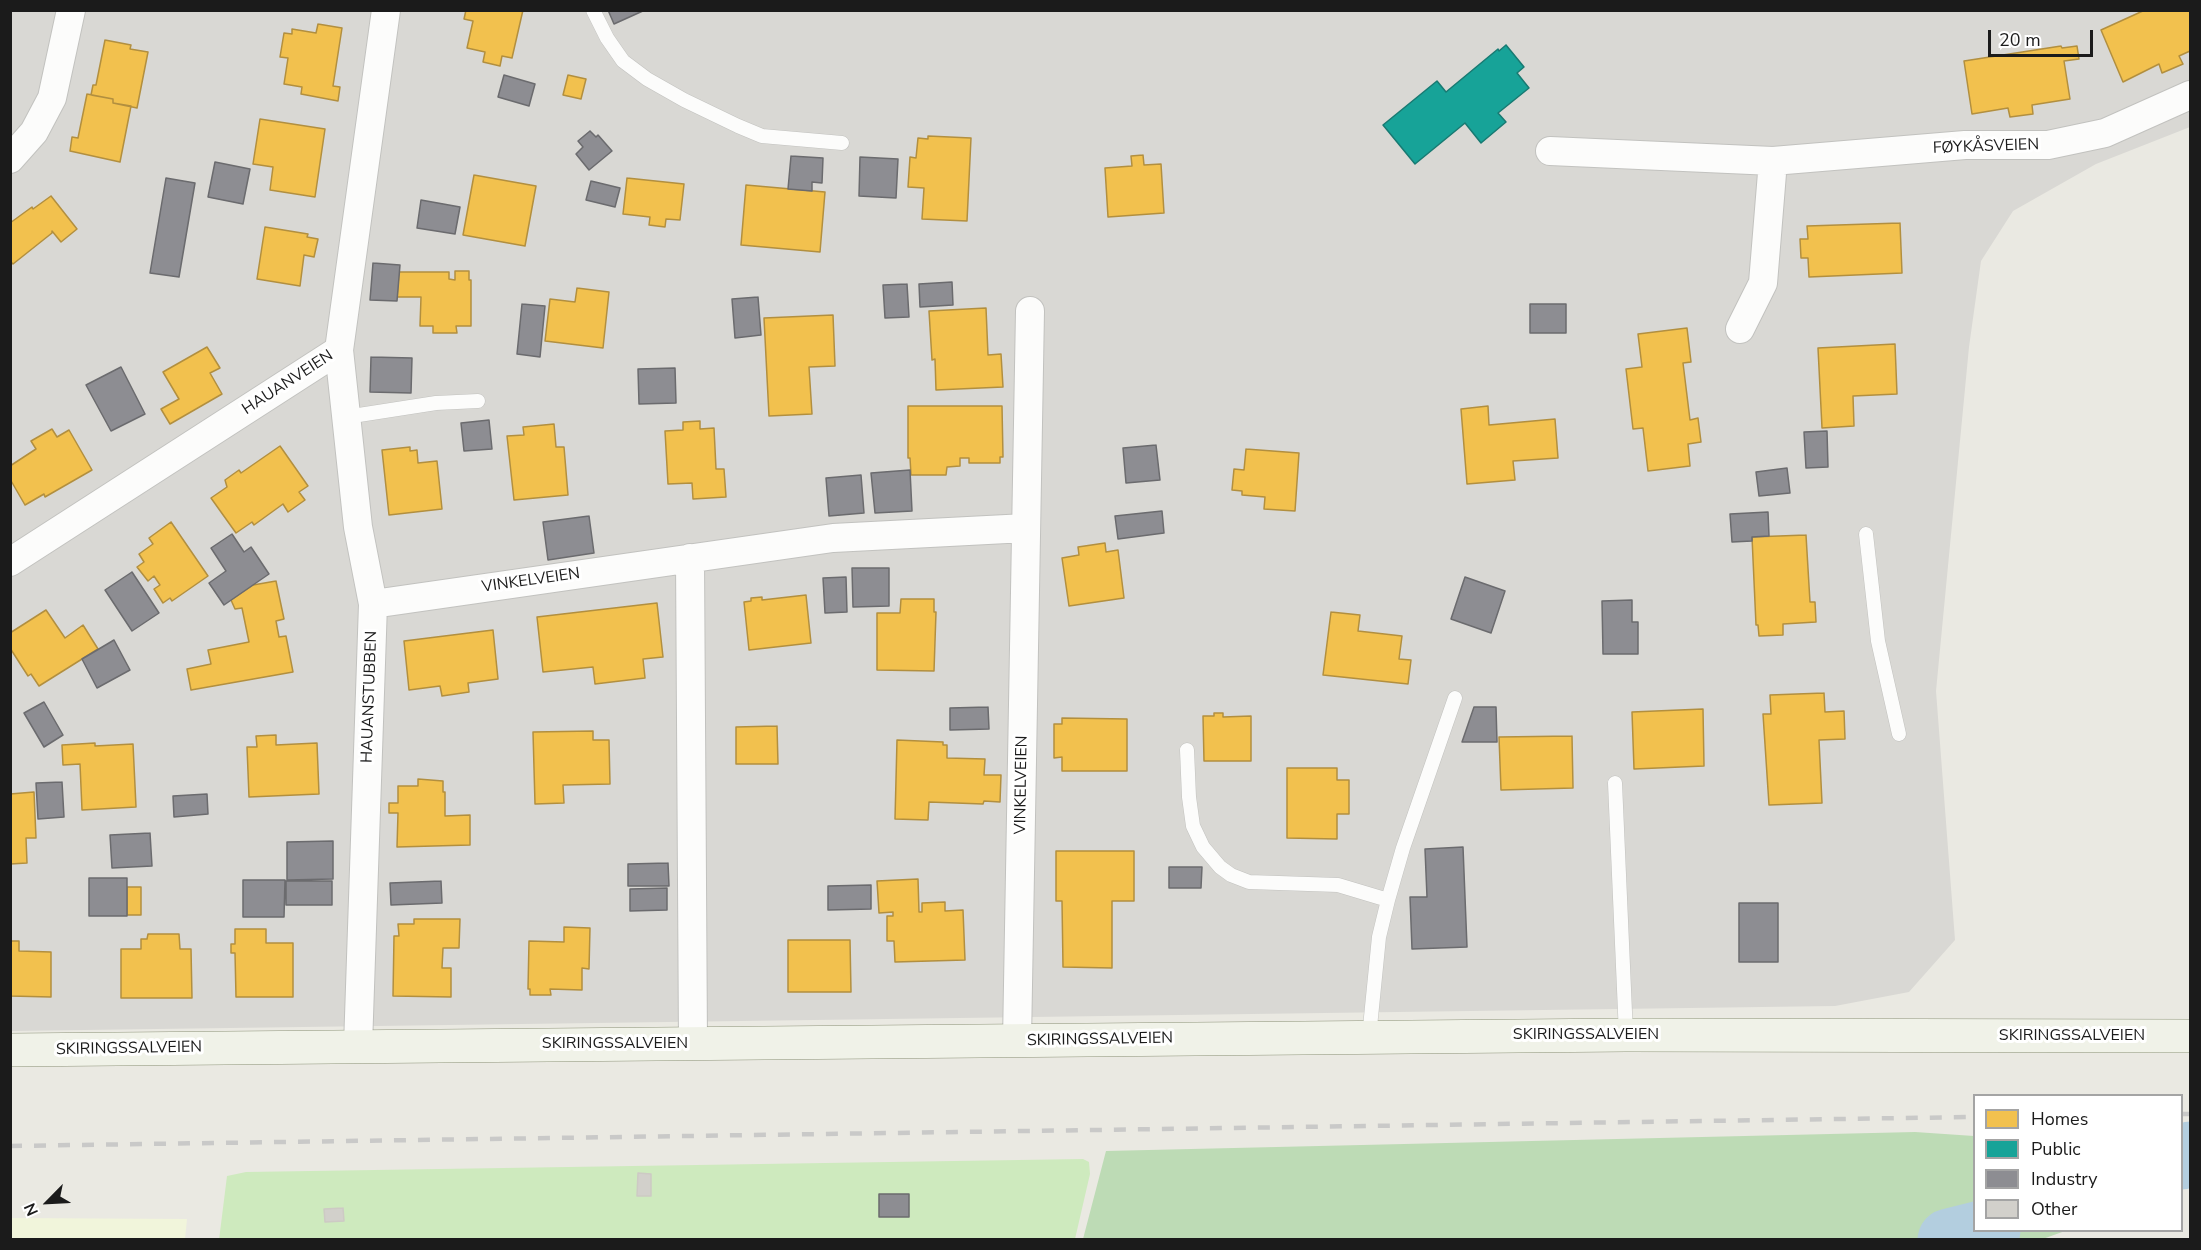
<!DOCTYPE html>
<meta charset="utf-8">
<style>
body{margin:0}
#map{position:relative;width:2201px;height:1250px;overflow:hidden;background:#eae9e2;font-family:"Nunito Sans",sans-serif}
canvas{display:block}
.frame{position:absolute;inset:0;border:12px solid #1b1b1b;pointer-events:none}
.legend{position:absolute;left:1973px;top:1094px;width:210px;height:138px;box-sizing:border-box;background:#fff;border:2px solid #a4a4a4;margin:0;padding:8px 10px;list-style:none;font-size:18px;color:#1b1b1b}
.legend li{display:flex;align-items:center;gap:12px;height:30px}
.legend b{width:30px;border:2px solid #a4a4a4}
.north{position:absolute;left:18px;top:1172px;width:60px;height:60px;-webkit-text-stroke:4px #fff;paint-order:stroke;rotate:246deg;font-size:16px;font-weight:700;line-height:24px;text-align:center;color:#1b1b1b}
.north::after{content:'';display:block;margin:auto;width:21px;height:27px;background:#1b1b1b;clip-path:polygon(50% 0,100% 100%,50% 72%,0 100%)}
.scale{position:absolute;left:1988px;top:30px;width:105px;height:27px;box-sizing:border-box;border:3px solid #1b1b1b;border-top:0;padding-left:8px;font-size:18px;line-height:21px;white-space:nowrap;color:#1b1b1b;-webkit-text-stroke:4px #fff;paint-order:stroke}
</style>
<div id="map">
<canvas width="2201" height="1250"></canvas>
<div class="frame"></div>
<ul class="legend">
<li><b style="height:16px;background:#f2c14e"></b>Homes</li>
<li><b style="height:16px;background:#17a398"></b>Public</li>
<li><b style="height:16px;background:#8d8d92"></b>Industry</li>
<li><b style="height:16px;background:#d2d0cb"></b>Other</li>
</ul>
<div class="north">N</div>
<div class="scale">20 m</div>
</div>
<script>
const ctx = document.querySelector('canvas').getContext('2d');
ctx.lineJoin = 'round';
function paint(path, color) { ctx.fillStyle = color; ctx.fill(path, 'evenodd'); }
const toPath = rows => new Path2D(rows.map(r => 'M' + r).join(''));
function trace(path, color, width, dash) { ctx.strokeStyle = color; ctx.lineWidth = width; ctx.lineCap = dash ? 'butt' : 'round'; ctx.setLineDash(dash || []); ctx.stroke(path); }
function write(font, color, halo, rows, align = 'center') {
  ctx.font = font + ' "Nunito Sans",sans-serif'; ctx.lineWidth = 6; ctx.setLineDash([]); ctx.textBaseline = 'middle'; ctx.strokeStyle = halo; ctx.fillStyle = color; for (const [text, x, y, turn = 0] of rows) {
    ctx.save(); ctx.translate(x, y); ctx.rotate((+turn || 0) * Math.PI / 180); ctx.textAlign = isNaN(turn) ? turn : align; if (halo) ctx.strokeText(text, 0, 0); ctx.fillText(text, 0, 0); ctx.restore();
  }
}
const residential = toPath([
 [10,11,2190,11,2190,127,2096,164,2013,211,1981,261,1969,347,1936,691,1955,940,1909,992,1835,1006,11,1031]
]);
const education = toPath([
 [11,1218,187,1219,185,1239,11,1240]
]);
const grass = toPath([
 [1083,1159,1089,1162,1090,1174,1075,1239,219,1240,227,1176,246,1172]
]);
const forest = toPath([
 [1915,1132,1974,1136,1974,1230,2065,1231,2040,1240,1083,1239,1106,1151]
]);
const homes = toPath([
 [466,10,523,10,512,58,502,56,500,66,483,62,485,52,467,48,473,21,464,19,466,10],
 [2145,10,2190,10,2190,51,2179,56,2183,64,2162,73,2159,64,2123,82,2101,30,2145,10],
 [318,24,342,28,333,86,340,87,338,101,301,94,302,87,284,84,288,58,280,57,284,33,292,34,292,29,316,33,318,24],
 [105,40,131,45,130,49,148,52,137,108,113,103,113,99,91,95,93,85,96,85,105,40],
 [2061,46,2062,48,2077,46,2079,59,2064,61,2070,99,2032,105,2033,114,2010,117,2008,108,1972,114,1964,61,2061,46],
 [568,75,586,79,581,99,563,95,568,75],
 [87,94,113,99,113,103,131,106,120,162,70,151,72,137,78,138,87,94],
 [260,119,325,129,315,197,270,190,273,167,253,164,260,119],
 [928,136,971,138,967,221,922,219,924,188,908,187,910,157,916,158,918,138,928,139,928,136],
 [1143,155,1144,165,1161,164,1164,213,1108,217,1105,168,1132,166,1131,156,1143,155],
 [474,175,536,186,525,246,463,235,474,175],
 [627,178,684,184,680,220,666,219,665,227,649,225,650,217,623,214,627,178],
 [746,185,825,192,820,252,741,245,746,185],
 [51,196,77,229,61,242,52,231,52,233,13,264,10,261,10,223,32,207,33,209,51,196],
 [1900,223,1902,273,1809,277,1808,258,1801,258,1800,239,1808,239,1807,226,1900,223],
 [265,227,308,234,307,237,318,239,314,257,304,255,300,286,257,279,265,227],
 [455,271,469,271,469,280,471,280,471,326,456,326,457,333,433,333,433,326,420,326,421,297,397,297,399,272,449,272,449,279,455,280,455,271],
 [577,288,609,292,603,348,545,341,550,299,575,302,577,288],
 [986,308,988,355,1001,354,1003,387,936,390,935,359,932,360,929,311,986,308],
 [833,315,835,366,809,367,812,414,769,416,764,318,833,315],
 [1687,328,1691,362,1683,363,1690,420,1698,418,1701,442,1688,444,1690,466,1648,471,1643,428,1633,429,1626,369,1642,367,1638,334,1687,328],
 [1895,344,1897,394,1853,396,1854,426,1822,428,1818,348,1895,344],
 [207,347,220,368,210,373,222,394,170,424,161,409,179,399,163,372,207,347],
 [908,406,1002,406,1003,457,1000,457,1000,463,969,463,969,458,960,458,960,466,947,467,946,475,911,475,910,458,908,458,908,406],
 [1488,406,1489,425,1555,419,1558,458,1513,461,1515,480,1467,484,1461,409,1488,406],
 [700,421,700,429,714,428,716,469,724,469,726,497,693,499,692,483,668,484,665,431,683,430,683,422,700,421],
 [554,424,556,447,564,447,568,495,514,500,507,436,524,435,523,427,554,424],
 [52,429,57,437,69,430,92,470,45,497,44,494,25,505,10,479,10,466,36,449,31,441,52,429],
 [280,446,308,486,299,492,305,500,288,512,283,504,254,525,252,522,236,533,211,498,227,487,225,480,239,470,241,473,280,446],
 [410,447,410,451,417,450,418,463,437,461,442,509,389,515,382,450,410,447],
 [1246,449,1299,453,1295,511,1264,509,1265,497,1242,495,1242,491,1232,490,1234,469,1244,470,1246,449],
 [171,522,208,576,172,601,170,598,163,603,154,589,160,585,154,576,148,581,137,567,144,562,139,554,153,544,149,538,171,522],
 [1806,535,1810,602,1815,602,1816,622,1783,624,1783,635,1759,636,1758,625,1756,625,1752,537,1806,535],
 [1105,543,1106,552,1118,550,1124,598,1069,606,1062,558,1079,555,1078,547,1105,543],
 [276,581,284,619,276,621,279,637,286,636,293,672,191,690,187,669,211,664,208,650,249,642,242,608,235,609,231,600,253,585,276,581],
 [806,595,811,643,749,650,744,602,751,601,751,598,762,597,762,600,806,595],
 [901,599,934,599,934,612,936,612,934,671,877,670,877,613,900,613,901,599],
 [657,603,663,657,643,659,645,678,595,684,593,667,543,672,537,617,657,603],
 [46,610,65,638,83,625,98,649,39,686,31,674,28,676,10,648,10,633,46,610],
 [1331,612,1360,615,1358,631,1402,636,1399,659,1411,660,1408,684,1323,675,1331,612],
 [493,630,498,679,468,683,469,692,442,696,440,686,409,690,404,641,493,630],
 [1824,693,1825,712,1844,711,1845,739,1819,740,1822,803,1769,805,1763,714,1771,714,1770,695,1824,693],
 [1703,709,1704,766,1634,769,1632,712,1703,709],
 [1214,713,1223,713,1223,717,1251,716,1251,761,1204,761,1203,716,1214,716,1214,713],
 [1062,718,1127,719,1127,771,1062,771,1062,757,1054,758,1054,724,1062,724,1062,718],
 [777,726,778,764,736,764,736,727,777,726],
 [593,731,593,740,609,740,610,784,563,785,564,803,535,804,533,732,593,731],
 [276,735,276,745,317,743,319,794,249,797,247,747,257,747,256,736,276,735],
 [1572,736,1573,788,1501,790,1499,737,1572,736],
 [897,740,943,742,943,745,947,745,947,758,985,759,984,775,1001,775,1000,802,984,801,983,804,929,802,928,820,895,819,897,740],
 [95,743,95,746,133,744,136,807,82,810,80,764,63,765,62,745,95,743],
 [1287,768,1337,768,1337,780,1349,780,1349,814,1337,814,1337,839,1287,838,1287,768],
 [418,779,443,781,443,792,445,792,445,816,470,815,470,845,397,847,398,813,389,813,389,803,398,803,398,786,418,786,418,779],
 [34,792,36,838,26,838,27,863,10,864,10,794,34,792],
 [1056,851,1134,851,1134,901,1112,901,1112,968,1063,967,1062,901,1056,901,1056,851],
 [918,879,919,912,922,912,922,903,945,902,945,911,963,910,965,960,895,962,894,941,887,941,887,916,893,916,893,912,879,913,877,881,918,879],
 [127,887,141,887,141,915,127,915,127,887],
 [414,919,460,919,459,948,443,948,442,968,451,968,451,997,393,996,394,936,399,936,398,924,414,924,414,919],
 [564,927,590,928,589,969,582,968,582,990,550,989,551,995,530,995,530,989,528,989,529,941,564,942,564,927],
 [235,929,266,929,266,943,293,943,293,997,236,997,235,953,231,953,231,944,235,944,235,929],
 [148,934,179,934,180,949,191,949,192,998,121,998,121,949,141,949,141,939,147,939,148,934],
 [788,940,850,940,851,992,788,992,788,940],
 [10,941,19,941,19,951,51,952,51,997,10,996,10,941]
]);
const public = toPath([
 [1506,45,1524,67,1517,73,1529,88,1498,113,1506,122,1481,143,1465,123,1415,164,1383,125,1437,81,1446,92,1498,49,1499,51,1506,45]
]);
const industry = toPath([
 [608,10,645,10,614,24,608,10],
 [504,75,535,84,529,106,498,97,504,75],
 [590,131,596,137,598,135,612,151,589,170,576,154,583,147,578,141,590,131],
 [791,156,823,158,822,183,812,182,812,191,788,189,791,156],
 [860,157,898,159,896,198,859,196,860,157],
 [215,162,250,169,243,204,208,197,215,162],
 [166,178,195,183,179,277,150,273,166,178],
 [591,181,620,188,615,207,586,200,591,181],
 [421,200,460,207,455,234,417,228,421,200],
 [373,263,400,265,397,301,370,300,373,263],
 [952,282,953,305,920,307,919,284,952,282],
 [907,284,909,317,885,318,883,285,907,284],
 [758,297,761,335,735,338,732,299,758,297],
 [522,304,545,306,540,357,517,354,522,304],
 [1530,304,1566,304,1566,333,1530,333,1530,304],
 [371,357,412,358,411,393,370,392,371,357],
 [121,367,145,414,111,431,86,385,121,367],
 [675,368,676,403,639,404,638,369,675,368],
 [489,420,492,449,464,451,461,423,489,420],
 [1827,431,1828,467,1806,468,1804,432,1827,431],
 [1156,445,1160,480,1126,483,1123,448,1156,445],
 [1787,468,1790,493,1759,496,1756,472,1787,468],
 [910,470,912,511,875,513,871,473,910,470],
 [861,475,864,513,829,516,826,478,861,475],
 [1162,511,1164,533,1118,539,1115,516,1162,511],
 [1768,512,1769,536,1752,537,1752,541,1732,542,1730,514,1768,512],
 [589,516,594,553,548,560,543,522,589,516],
 [232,534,244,552,251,547,269,574,224,605,209,583,226,571,211,548,232,534],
 [852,568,889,568,889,606,853,607,852,568],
 [132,572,159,613,132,631,105,590,132,572],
 [846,577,847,612,825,613,823,578,846,577],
 [1465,577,1505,591,1491,633,1451,619,1465,577],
 [1632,600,1632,622,1638,622,1638,654,1603,654,1602,601,1632,600],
 [114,640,130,670,97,688,82,659,114,640],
 [44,702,63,735,44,747,24,713,44,702],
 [988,707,989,729,950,730,950,708,988,707],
 [1474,707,1496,707,1497,742,1462,742,1474,707],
 [62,782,64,817,38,819,36,783,62,782],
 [207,794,208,814,174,817,173,796,207,794],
 [150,833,152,866,112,868,110,835,150,833],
 [333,841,333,879,287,880,287,842,333,841],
 [1463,847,1467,947,1412,949,1410,897,1427,897,1425,849,1463,847],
 [668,863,669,886,628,886,628,864,668,863],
 [1169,867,1202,867,1201,888,1169,888,1169,867],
 [89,878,127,878,127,916,89,916,89,878],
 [243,880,285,880,284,917,243,917,243,880],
 [286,881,332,881,332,905,286,905,286,881],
 [441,881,442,903,391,905,390,883,441,881],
 [871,885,871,909,828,910,828,886,871,885],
 [667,888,667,910,630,911,630,889,667,888],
 [1739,903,1778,903,1778,962,1739,962,1739,903],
 [879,1194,909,1194,909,1217,879,1217,879,1194]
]);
const river = toPath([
 [2182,1158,2190,1153],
 [1949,1240,1989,1230]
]);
const building = toPath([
 [638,1173,651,1174,651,1196,637,1196,638,1173],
 [343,1208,344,1221,325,1222,324,1209,343,1208]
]);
const service = toPath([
 [593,10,607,38,623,61,647,79,684,100,738,126,762,136,842,143],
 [346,417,436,403,478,401],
 [1866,534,1878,641,1899,734],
 [1187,750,1189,797,1193,826,1203,847,1220,867,1231,875,1249,882,1338,885,1388,900],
 [1615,783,1626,1035],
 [1369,1037,1379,937,1388,900,1403,848,1455,698]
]);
const minor = toPath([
 [1550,151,1773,161,1965,145,2048,145,2105,133,2190,95],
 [10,159,34,132,52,98,71,10],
 [1740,329,1763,283,1773,161],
 [690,558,693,1044],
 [10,562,339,350],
 [373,604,833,538,1026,528],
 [1017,1041,1030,311],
 [358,1046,373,604,358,527,339,350,386,10]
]);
const secondary = toPath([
 [10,1050,1626,1035,2190,1036]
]);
const rail = toPath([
 [2182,1114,2190,1114],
 [10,1146,1974,1117]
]);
const streetNames = [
 ["FØYKÅSVEIEN",1986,147,-2],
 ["HAUANVEIEN",288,383,-33],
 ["VINKELVEIEN",531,581,-8],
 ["HAUANSTUBBEN",370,697,-88],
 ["VINKELVEIEN",1022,785,-89],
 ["SKIRINGSSALVEIEN",1586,1035],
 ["SKIRINGSSALVEIEN",2072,1036],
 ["SKIRINGSSALVEIEN",1100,1040,-1],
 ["SKIRINGSSALVEIEN",615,1044],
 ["SKIRINGSSALVEIEN",129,1049,-1]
];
paint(residential, '#d9d8d4');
paint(education, '#f1f5db');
paint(grass, '#ceeabe');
paint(forest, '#bddbb5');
paint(homes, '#f2c14e');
trace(homes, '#b28f3f', 1.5);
paint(public, '#17a398');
trace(public, '#187a72', 1.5);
paint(industry, '#8d8d92');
trace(industry, '#6b6b6e', 1.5);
trace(river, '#b3cedf', 63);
paint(building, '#d2d0cb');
trace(building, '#cdcac4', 1.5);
trace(service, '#c2c2bf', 15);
trace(minor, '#c2c2bf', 30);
trace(secondary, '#8e947a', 34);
trace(service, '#fcfcfb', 14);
trace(minor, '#fcfcfb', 28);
trace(secondary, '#f0f2e8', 33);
trace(rail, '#c9c9c8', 4.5, [12, 12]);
write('16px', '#1b1b1b', '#fff', streetNames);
</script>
